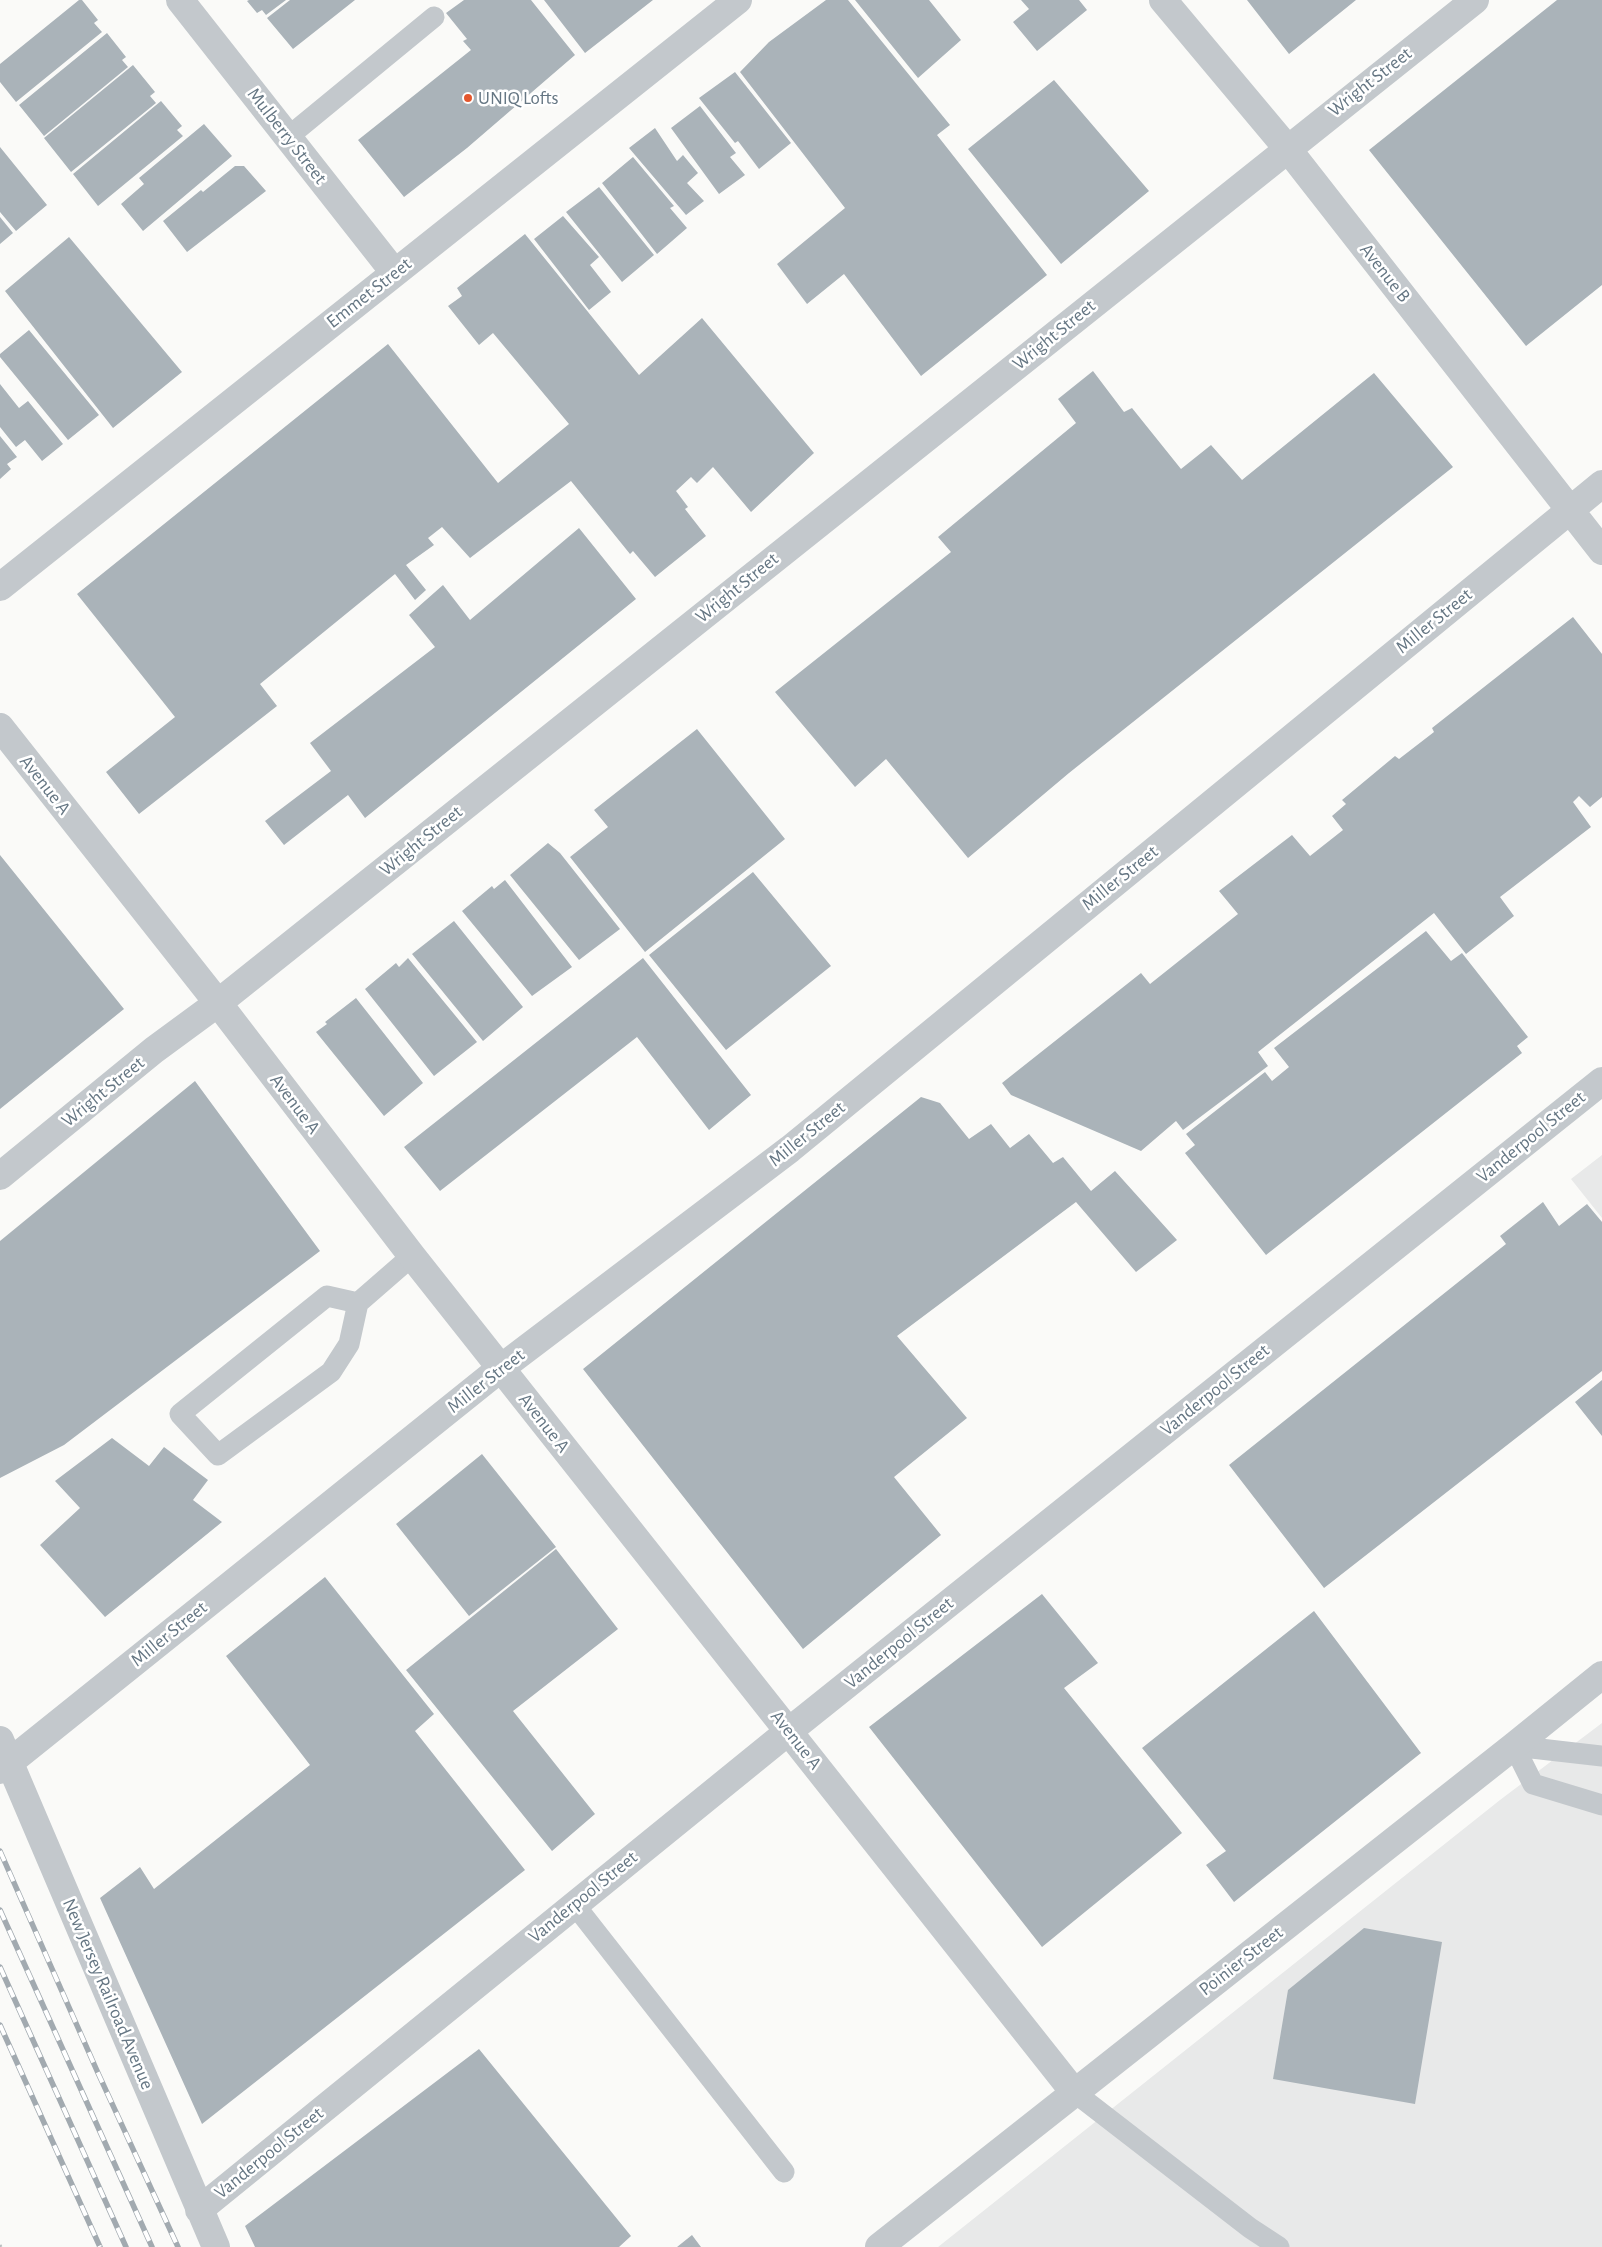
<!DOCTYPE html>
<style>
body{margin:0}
canvas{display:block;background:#fafaf8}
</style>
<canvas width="1602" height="2247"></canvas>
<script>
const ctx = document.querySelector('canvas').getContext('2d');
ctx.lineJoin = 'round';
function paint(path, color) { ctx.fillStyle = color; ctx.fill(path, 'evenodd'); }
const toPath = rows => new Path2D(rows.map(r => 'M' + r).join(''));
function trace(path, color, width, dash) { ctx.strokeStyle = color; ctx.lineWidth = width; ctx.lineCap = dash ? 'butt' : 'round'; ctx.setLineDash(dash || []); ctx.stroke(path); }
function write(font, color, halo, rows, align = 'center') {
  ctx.font = font + ' "Alegreya Sans",sans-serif'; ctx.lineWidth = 5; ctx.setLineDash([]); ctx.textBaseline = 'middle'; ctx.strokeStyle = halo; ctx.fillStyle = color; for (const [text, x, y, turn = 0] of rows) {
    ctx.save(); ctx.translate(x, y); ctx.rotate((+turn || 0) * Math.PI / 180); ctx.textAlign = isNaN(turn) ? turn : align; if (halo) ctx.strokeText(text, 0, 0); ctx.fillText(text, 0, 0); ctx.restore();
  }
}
const built = toPath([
 [1602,1155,1602,1218,1571,1179],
 [1602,1723,1602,2247,938,2247,1500,1800]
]);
const building = toPath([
 [79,0,82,0,98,20,94,23,102,32,16,102,0,82,0,64],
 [249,0,286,0,266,15,262,10,257,13,247,1],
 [290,0,355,0,293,49,267,18],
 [464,0,531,0,575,55,467,148,404,197,358,140,471,50,463,41,467,39,446,13],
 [544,0,653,0,585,53],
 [826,0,848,0,950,125,937,135,1047,275,921,376,844,274,807,304,777,264,845,208,740,72,769,42],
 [855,0,929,0,961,40,918,78],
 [1021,0,1079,0,1087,10,1037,51,1013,22,1029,9],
 [1247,0,1356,0,1289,54],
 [1557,0,1602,0,1602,285,1526,346,1369,150],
 [107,33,126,57,122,60,128,67,44,136,19,105],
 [133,65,155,92,150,96,156,103,71,172,44,138],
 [735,72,791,143,759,169,738,141,735,143,699,98],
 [1054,80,1149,191,1061,264,968,149],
 [161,101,182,126,177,130,183,136,98,206,73,174],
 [700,106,736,153,730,157,745,175,719,194,671,128],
 [204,124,232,156,143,231,121,204,144,184,139,178],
 [655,128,677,161,683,155,698,173,687,183,704,201,686,215,629,148],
 [0,147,47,205,16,231,0,212],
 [633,157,674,206,670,208,687,228,657,254,602,183],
 [235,166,244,166,266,191,187,252,163,221,201,190,203,192],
 [599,187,654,255,622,282,566,212],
 [563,216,599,257,590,265,611,292,589,310,534,239],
 [0,217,13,233,0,244],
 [525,234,639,375,702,318,814,453,751,512,713,467,697,483,691,477,676,491,688,507,685,509,706,536,655,577,633,551,630,554,571,481,470,558,442,527,428,538,434,545,406,565,426,590,415,600,395,574,260,684,277,706,139,814,106,772,175,717,77,594,388,344,498,483,569,424,493,333,479,345,448,306,462,296,457,288],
 [69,237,182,372,113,428,5,291],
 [29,330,99,415,68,440,0,357,0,354],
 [1093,371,1124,412,1132,408,1181,469,1211,445,1242,480,1374,373,1453,467,1069,773,968,858,886,759,855,787,775,692,951,552,938,537,1076,423,1058,399],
 [0,384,19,408,28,401,63,444,42,461,25,440,16,447,0,427],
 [0,436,17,457,7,464,11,469,0,479],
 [579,528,636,599,365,818,348,795,284,845,265,821,331,771,310,743,435,647,409,615,443,585,470,620],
 [1573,617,1602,654,1602,797,1590,807,1579,796,1573,802,1591,827,1500,897,1514,916,1466,954,1434,913,1258,1052,1268,1066,1183,1130,1176,1121,1141,1151,1011,1095,1002,1083,1141,973,1150,984,1238,914,1219,891,1292,835,1310,856,1343,830,1332,816,1346,804,1342,800,1395,756,1399,759,1434,732,1432,728],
 [697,729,785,839,645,952,570,857,608,827,594,810],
 [548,843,560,853,620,929,579,960,510,875],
 [0,855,124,1009,0,1109],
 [753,872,831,966,726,1050,649,955],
 [505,880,572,967,532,996,462,911,492,886,494,889],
 [454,921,523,1007,483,1041,412,954],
 [1426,931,1451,961,1462,953,1528,1037,1517,1046,1522,1053,1266,1255,1185,1153,1195,1145,1186,1134,1265,1072,1272,1081,1289,1067,1274,1048],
 [408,958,477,1042,434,1076,365,989,396,963,399,967],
 [643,958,751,1095,709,1130,637,1037,440,1191,404,1147],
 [356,998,423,1083,384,1116,316,1032,327,1024,325,1022],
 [195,1081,320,1251,64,1445,0,1478,0,1241],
 [921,1097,940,1103,969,1139,991,1124,1010,1148,1029,1134,1053,1163,1063,1157,1091,1191,1115,1171,1177,1240,1136,1272,1076,1202,897,1336,967,1418,894,1477,941,1535,803,1649,583,1369],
 [1543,1202,1559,1226,1587,1204,1602,1222,1602,1371,1324,1588,1229,1465,1506,1244,1500,1236],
 [1602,1380,1602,1436,1575,1402],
 [112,1438,149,1466,164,1447,208,1480,193,1500,222,1522,105,1617,40,1545,80,1508,55,1481],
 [482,1454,556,1547,469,1616,396,1524],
 [556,1549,618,1629,513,1711,595,1814,552,1851,406,1670],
 [325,1577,434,1714,415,1731,525,1870,202,2124,100,1898,140,1867,154,1889,310,1765,226,1656],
 [1042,1594,1098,1663,1064,1688,1182,1833,1042,1947,869,1727],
 [1314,1611,1421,1753,1234,1902,1206,1865,1226,1851,1142,1748],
 [1364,1928,1442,1942,1415,2104,1273,2079,1288,1990],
 [479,2049,631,2236,619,2247,255,2247,245,2226],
 [692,2235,701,2247,677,2247]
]);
const path = toPath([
 [0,2245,1,2247]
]);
const service = toPath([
 [288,137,434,17],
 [358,1303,327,1296,180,1414,218,1455,331,1372,349,1344,358,1303,412,1256],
 [1602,1756,1514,1746,1533,1784,1602,1805],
 [574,1904,784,2172],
 [1074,2092,1250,2228,1279,2247]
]);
const minor = toPath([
 [180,0,394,272],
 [1163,0,1287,148,1602,551],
 [0,587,738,0],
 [0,727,218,1003,412,1256,1074,2092],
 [0,1176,154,1050,218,1003,1475,0],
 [0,1740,216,2247],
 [0,1770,501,1368,790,1149,1602,484],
 [199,2210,789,1731,1602,1081],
 [879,2247,1514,1746,1602,1675]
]);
const rail = toPath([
 [0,1851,98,2073,178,2247],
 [0,1910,152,2247],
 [0,1967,126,2247],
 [0,2025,100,2247]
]);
const markers = [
 [468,98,5,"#e4572e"]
];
const streetNames = [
 ["Wright Street",1370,82,-38],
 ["Mulberry Street",287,136,52],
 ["Avenue B",1385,273,52],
 ["Emmet Street",369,293,-38],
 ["Wright Street",1054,335,-39],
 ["Wright Street",737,588,-39],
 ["Miller Street",1434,621,-39],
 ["Avenue A",45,785,52],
 ["Wright Street",421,841,-39],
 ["Miller Street",1120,878,-39],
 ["Wright Street",103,1092,-39],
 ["Avenue A",295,1104,53],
 ["Miller Street",807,1134,-39],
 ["Vanderpool Street",1531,1137,-39],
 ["Miller Street",486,1381,-38],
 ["Vanderpool Street",1215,1390,-39],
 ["Avenue A",544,1423,52],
 ["Miller Street",169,1634,-39],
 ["Vanderpool Street",899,1643,-39],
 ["Avenue A",796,1740,52],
 ["Vanderpool Street",583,1897,-39],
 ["Poinier Street",1241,1961,-38],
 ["New Jersey Railroad Avenue",108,1994,67],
 ["Vanderpool Street",269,2153,-39]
];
const poiNames = [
 ["UNIQ Lofts",478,98]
];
paint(built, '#e8e9e9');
paint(building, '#aab3b9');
trace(path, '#bbbfc2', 3, [2.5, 2.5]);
trace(service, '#c3c8cc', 21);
trace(minor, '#c3c8cc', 28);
trace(rail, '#a2aab0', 5.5);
trace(rail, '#fff', 4, [11]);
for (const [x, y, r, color] of markers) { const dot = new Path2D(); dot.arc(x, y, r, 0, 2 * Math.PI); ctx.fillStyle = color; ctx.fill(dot); trace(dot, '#fff', 2); }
write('19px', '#657683', '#fff', streetNames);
write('19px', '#657683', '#fff', poiNames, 'left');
</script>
